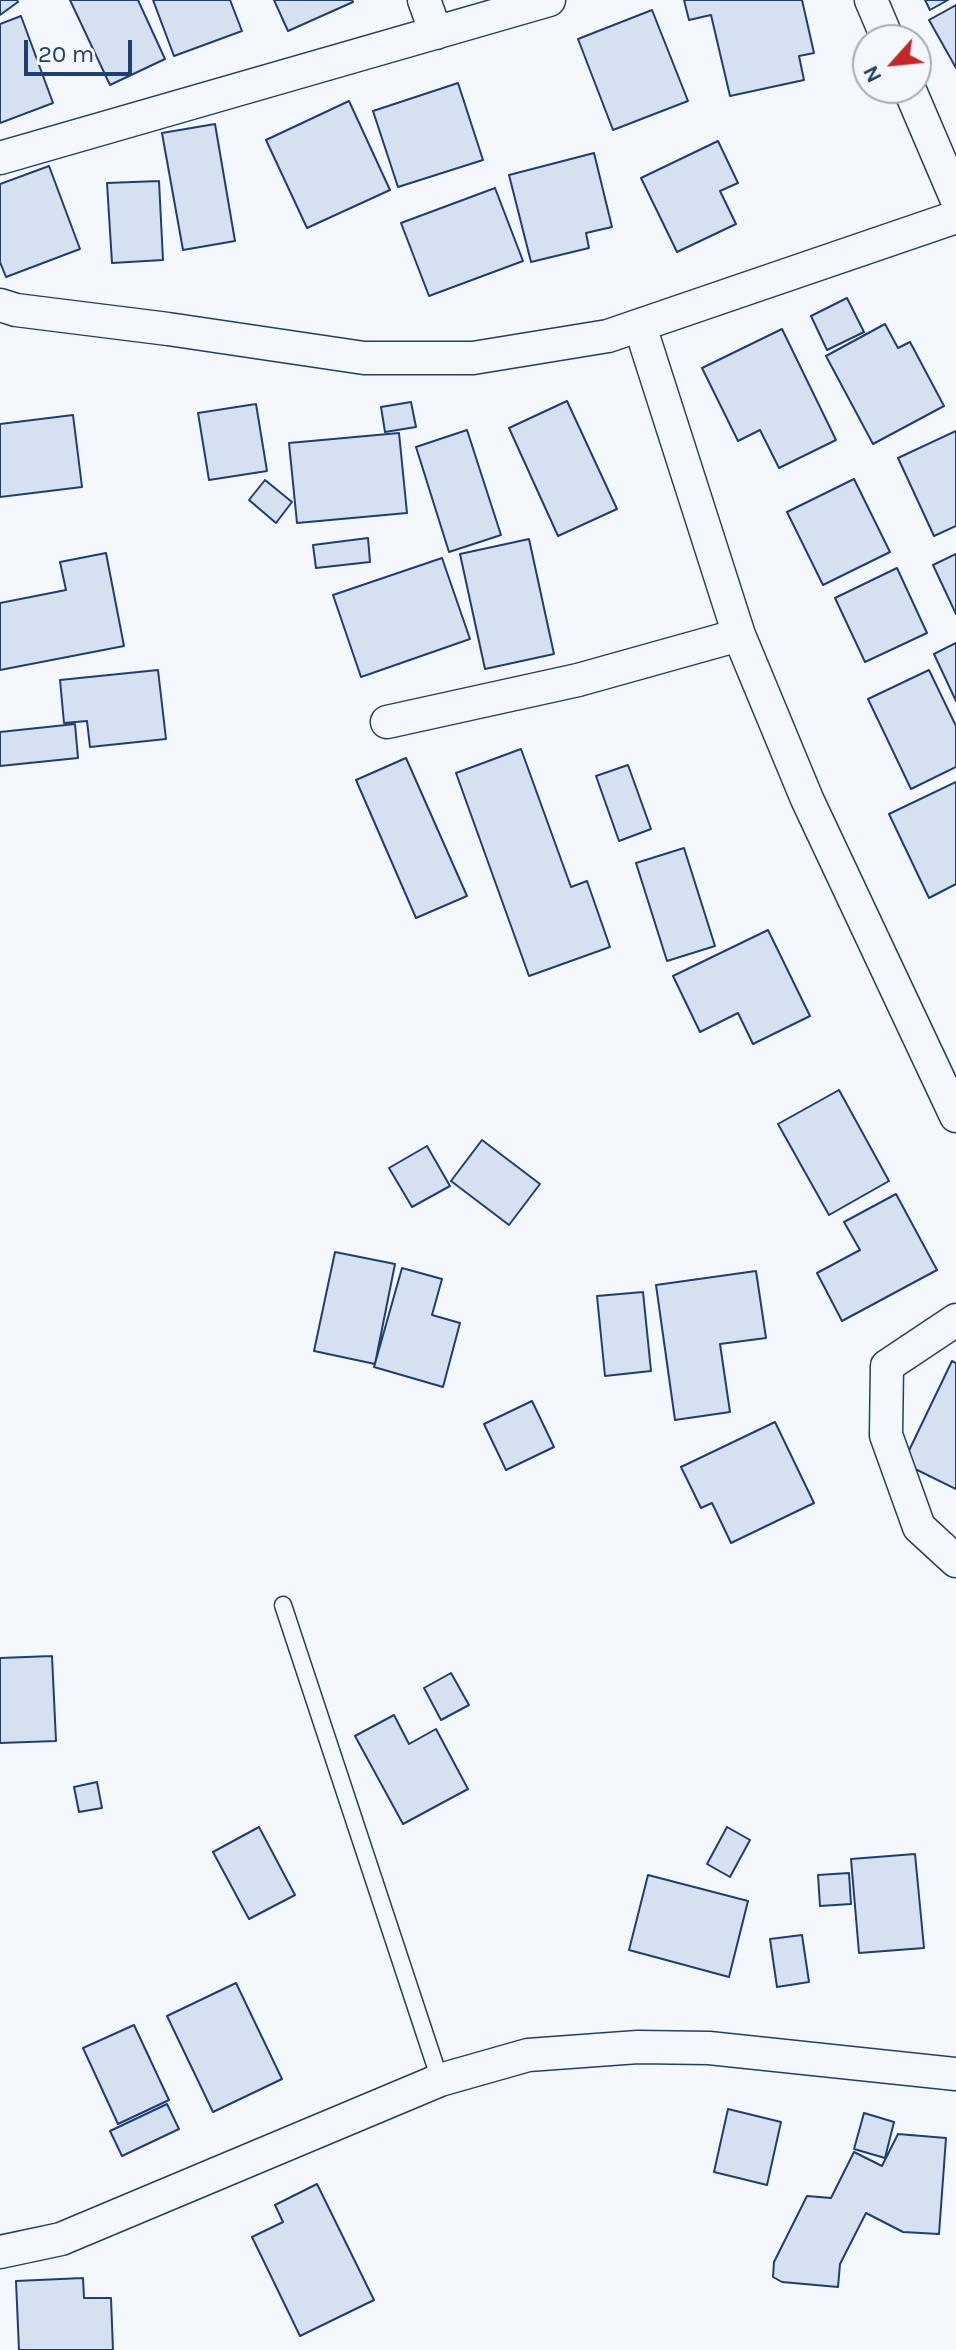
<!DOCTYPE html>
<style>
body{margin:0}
#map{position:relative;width:956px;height:2350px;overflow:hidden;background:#f4f7fb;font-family:Karla,sans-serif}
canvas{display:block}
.north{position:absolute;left:852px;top:24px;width:80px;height:80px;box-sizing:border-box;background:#f4f7fb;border:2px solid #9eadc5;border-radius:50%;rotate:243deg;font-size:22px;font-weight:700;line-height:32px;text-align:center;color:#1d3f73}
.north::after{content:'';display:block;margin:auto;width:28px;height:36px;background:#c62828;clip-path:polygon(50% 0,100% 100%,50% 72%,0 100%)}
.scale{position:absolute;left:24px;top:40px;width:108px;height:36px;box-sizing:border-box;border:4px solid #1d3f73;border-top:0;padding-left:10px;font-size:24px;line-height:28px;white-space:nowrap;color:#1d3f73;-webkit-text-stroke:6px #f4f7fb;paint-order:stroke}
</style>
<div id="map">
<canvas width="956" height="2350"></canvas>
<div class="north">N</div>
<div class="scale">20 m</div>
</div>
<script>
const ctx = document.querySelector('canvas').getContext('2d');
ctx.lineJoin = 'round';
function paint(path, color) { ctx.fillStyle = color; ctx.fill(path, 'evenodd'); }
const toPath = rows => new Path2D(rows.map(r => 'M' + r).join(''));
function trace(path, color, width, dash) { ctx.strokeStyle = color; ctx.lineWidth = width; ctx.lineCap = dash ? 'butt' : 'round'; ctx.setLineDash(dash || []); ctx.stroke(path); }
const building = toPath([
 [0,0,17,0,18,2,0,15,0,0],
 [70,0,138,0,165,59,110,85,70,0],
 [153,0,230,0,242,31,174,56,153,0],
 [274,0,352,0,353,2,288,31,274,0],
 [684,0,802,0,814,53,799,56,804,80,730,96,711,15,689,20,684,0],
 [925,0,948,0,930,10,925,0],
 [956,5,956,68,929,20,956,5],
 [652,10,688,101,613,130,578,39,652,10],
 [21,16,53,103,0,123,0,24,21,16],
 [458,83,483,160,398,187,373,111,458,83],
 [349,101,390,190,307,228,266,140,349,101],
 [215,124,235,241,183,250,162,133,215,124],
 [718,141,738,183,720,191,736,224,677,252,641,178,718,141],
 [594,153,612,227,586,233,589,248,531,262,509,175,594,153],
 [49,166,80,249,6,277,0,262,0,184,49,166],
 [159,181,163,260,112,263,107,183,159,181],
 [495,188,523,261,429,296,401,223,495,188],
 [847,298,864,332,827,350,811,316,847,298],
 [885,324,898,348,910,342,944,406,873,444,826,356,885,324],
 [782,329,836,440,779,468,760,430,738,441,702,368,782,329],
 [567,401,617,509,558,536,509,428,567,401],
 [411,402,416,427,385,432,381,407,411,402],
 [256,404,267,471,209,480,198,413,256,404],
 [73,415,82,487,0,497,0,424,73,415],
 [467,430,501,535,449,552,416,447,467,430],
 [956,431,956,526,934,536,898,458,956,431],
 [399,433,407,513,297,523,289,443,399,433],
 [854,479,890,552,823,585,787,512,854,479],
 [265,480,292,502,276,523,249,500,265,480],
 [368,538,370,562,316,568,313,545,368,538],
 [529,539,554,654,485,669,460,554,529,539],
 [106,553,124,646,0,670,0,603,66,590,60,562,106,553],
 [956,554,956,614,933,565,956,554],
 [442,558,470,639,361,677,333,595,442,558],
 [897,568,927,633,865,662,835,598,897,568],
 [956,643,956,701,934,654,956,643],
 [158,670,166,739,90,747,87,721,64,723,60,680,158,670],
 [929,670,956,726,956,767,911,789,868,699,929,670],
 [75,724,78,758,0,766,0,732,75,724],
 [521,749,571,887,587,881,610,947,529,976,456,773,521,749],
 [406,758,467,896,416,918,356,780,406,758],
 [628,765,651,829,619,841,596,776,628,765],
 [956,782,956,884,929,898,889,814,956,782],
 [684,848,715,946,667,961,636,863,684,848],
 [768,930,810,1016,753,1044,738,1013,700,1032,673,976,768,930],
 [839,1090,889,1181,829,1215,778,1124,839,1090],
 [482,1140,540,1184,509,1225,451,1181,482,1140],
 [427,1146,450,1186,412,1207,389,1168,427,1146],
 [896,1194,937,1270,842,1321,817,1273,860,1250,844,1222,896,1194],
 [335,1252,395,1264,375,1364,314,1351,335,1252],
 [402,1268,442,1279,432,1315,460,1323,443,1387,374,1367,402,1268],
 [756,1271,766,1338,720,1344,730,1412,675,1420,656,1285,756,1271],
 [643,1292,651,1371,605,1376,597,1296,643,1292],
 [952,1361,956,1363,956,1489,903,1463,952,1361],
 [532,1401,554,1447,506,1470,484,1424,532,1401],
 [775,1422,814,1503,731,1543,712,1503,701,1508,681,1467,775,1422],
 [52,1656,56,1741,0,1743,0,1658,52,1656],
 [451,1673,469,1705,441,1720,424,1688,451,1673],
 [394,1715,409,1744,436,1729,468,1789,403,1824,355,1736,394,1715],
 [97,1782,102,1808,79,1812,74,1787,97,1782],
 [259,1827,295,1895,249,1919,213,1852,259,1827],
 [727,1827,750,1840,730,1877,707,1864,727,1827],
 [915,1854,924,1948,859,1953,851,1859,915,1854],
 [849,1873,851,1904,820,1906,818,1875,849,1873],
 [648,1875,748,1901,729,1977,629,1950,648,1875],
 [802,1935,809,1982,777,1987,770,1939,802,1935],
 [236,1983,282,2079,213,2112,167,2016,236,1983],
 [134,2025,169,2100,118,2124,83,2048,134,2025],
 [167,2104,179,2129,122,2156,110,2131,167,2104],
 [728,2109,781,2122,767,2185,714,2172,728,2109],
 [864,2113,894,2122,885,2158,854,2149,864,2113],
 [898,2134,946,2138,939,2234,903,2232,866,2213,840,2264,838,2287,782,2282,773,2277,774,2262,807,2196,831,2198,854,2152,882,2166,898,2134],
 [317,2184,374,2300,300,2336,252,2237,283,2222,275,2205,317,2184],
 [83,2278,84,2298,111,2298,113,2350,19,2350,16,2281,83,2278]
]);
const service = toPath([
 [283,1605,440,2080]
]);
const minor = toPath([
 [424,0,436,33],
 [871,0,888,40],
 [909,88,956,198],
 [0,158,549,0],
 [0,305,16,310,168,329,364,358,473,358,608,336,956,217],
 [640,326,739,635,807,799,956,1116],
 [387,722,578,680,739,635],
 [956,1320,887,1366,886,1435,919,1527,956,1561],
 [0,2252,61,2239,440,2080,528,2055,638,2047,709,2048,956,2074]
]);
paint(building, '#d5e0f0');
trace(building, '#1d3f73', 2);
trace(service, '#1d3f73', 19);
trace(minor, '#1d3f73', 35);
trace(service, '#f4f7fb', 16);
trace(minor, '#f4f7fb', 32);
</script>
